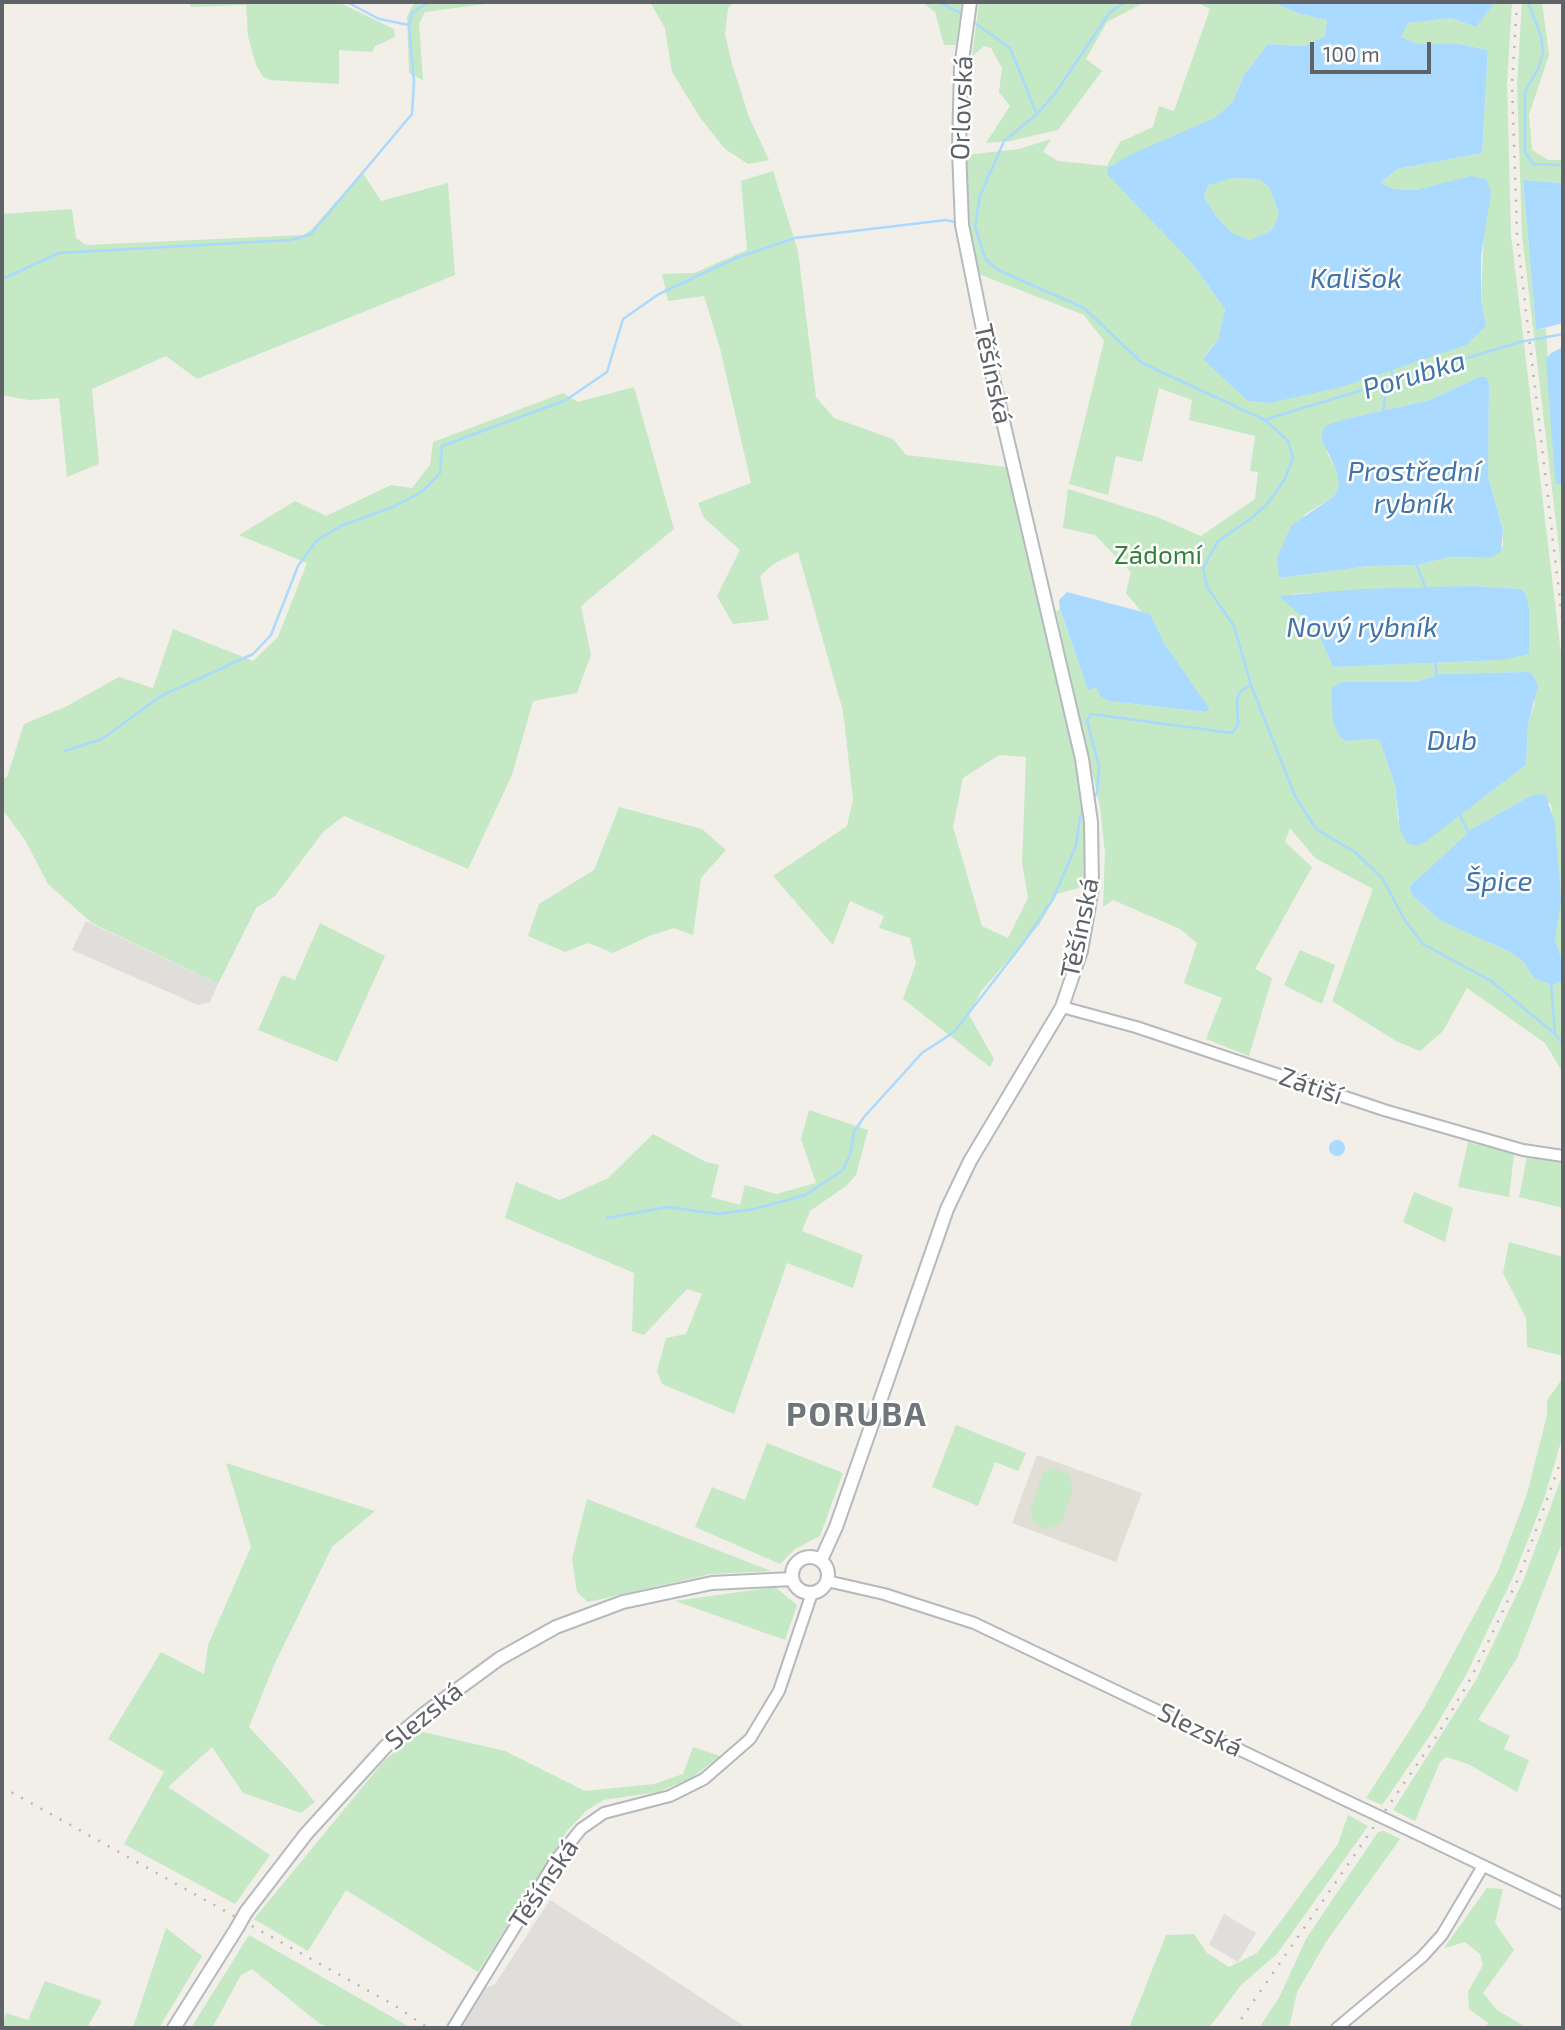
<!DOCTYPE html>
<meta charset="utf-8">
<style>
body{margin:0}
#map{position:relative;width:1565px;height:2030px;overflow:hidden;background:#f1efe8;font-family:"Exo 2",sans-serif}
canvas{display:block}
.frame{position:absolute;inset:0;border:4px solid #5f6368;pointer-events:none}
.scale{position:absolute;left:1310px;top:42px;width:121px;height:32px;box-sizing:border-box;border:4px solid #5f6368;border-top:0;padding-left:9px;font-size:21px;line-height:24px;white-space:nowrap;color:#5f6368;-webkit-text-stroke:5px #fff;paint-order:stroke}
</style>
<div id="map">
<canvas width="1565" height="2030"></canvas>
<div class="frame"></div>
<div class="scale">100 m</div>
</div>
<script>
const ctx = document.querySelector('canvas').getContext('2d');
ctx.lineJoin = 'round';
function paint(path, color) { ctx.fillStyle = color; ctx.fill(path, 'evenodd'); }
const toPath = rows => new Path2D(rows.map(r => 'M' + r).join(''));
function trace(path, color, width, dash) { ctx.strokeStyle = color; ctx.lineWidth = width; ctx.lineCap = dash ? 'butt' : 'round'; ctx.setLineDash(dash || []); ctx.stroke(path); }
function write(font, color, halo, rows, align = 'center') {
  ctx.font = font + ' "Exo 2",sans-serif'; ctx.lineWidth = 5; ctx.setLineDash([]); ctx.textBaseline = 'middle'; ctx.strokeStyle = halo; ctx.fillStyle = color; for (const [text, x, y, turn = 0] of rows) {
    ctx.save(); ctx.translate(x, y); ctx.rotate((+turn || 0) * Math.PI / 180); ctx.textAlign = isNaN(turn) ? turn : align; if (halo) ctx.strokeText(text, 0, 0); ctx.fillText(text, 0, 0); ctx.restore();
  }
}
const industrial = toPath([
 [86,921,218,984,210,1002,198,1005,72,950],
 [550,1900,648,1963,747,2028,458,2028,482,1990,495,1984],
 [1224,1914,1256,1933,1238,1962,1209,1945]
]);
const education = toPath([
 [1037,1455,1142,1493,1116,1562,1012,1523]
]);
const green = toPath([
 [190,2,338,2,394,29,395,37,375,46,372,52,339,50,339,84,270,80,263,77,256,65,248,36,246,5,190,7],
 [415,2,500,2,425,12,419,24,423,80,409,73,407,16],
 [650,2,734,2,728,8,725,34,732,64,749,117,769,160,748,164,725,149,701,119,672,72,665,28],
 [922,2,962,2,956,45,944,45,935,12],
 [979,2,1145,2,1107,22,1086,59,1102,71,1058,130,1010,141,986,143,1010,106,999,92,1002,68,991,48,984,46,972,57],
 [1196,2,1272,2,1300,14,1327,20,1325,36,1304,46,1268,44,1244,75,1232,103,1214,118,1107,173,1191,262,1225,309,1218,340,1203,358,1249,401,1269,403,1486,326,1481,300,1484,229,1439,185,1416,190,1394,189,1380,183,1397,169,1482,153,1488,50,1460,44,1418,44,1401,37,1407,23,1451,18,1476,27,1495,2,1512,2,1507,83,1511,235,1563,670,1563,964,1555,940,1558,922,1557,851,1551,804,1530,796,1472,829,1409,887,1413,896,1441,921,1508,951,1523,961,1534,978,1561,981,1563,972,1563,1073,1545,1043,1467,988,1443,1031,1420,1051,1396,1041,1332,1001,1373,889,1315,858,1290,828,1285,842,1312,867,1255,969,1272,978,1249,1056,1206,1039,1222,998,1184,983,1197,943,1180,929,1113,900,1103,907,1105,853,1100,807,1056,612,1060,609,1074,650,1108,701,1206,712,1210,709,1164,643,1150,615,1141,611,1126,593,1131,572,1095,535,1063,528,1068,489,1157,517,1201,536,1255,499,1258,472,1250,471,1255,436,1189,420,1192,400,1159,388,1142,462,1116,456,1108,495,1069,484,1104,341,1084,315,976,273,966,206,966,155,1019,149,1051,139,1043,152,1058,161,1107,166,1120,142,1153,127,1159,106,1174,111,1210,9],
 [1479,377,1489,384,1488,476,1503,530,1503,546,1491,558,1450,557,1417,565,1369,566,1279,578,1304,515,1334,496,1339,484,1336,469,1327,453,1345,419,1430,400],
 [1474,586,1521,589,1501,660,1333,667,1316,629,1301,616,1292,594],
 [1524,672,1535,702,1528,724,1526,765,1444,827,1398,821,1395,785,1380,741,1376,739,1345,741,1340,737,1342,682,1415,682,1441,674],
 [1522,2,1542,2,1549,55,1529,115,1532,150,1548,160,1563,160,1563,183,1523,180,1536,330,1546,328,1555,479,1556,484,1563,484,1563,582,1522,234,1517,84],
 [773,171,798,251,816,397,834,418,893,439,906,455,1007,467,1076,759,1088,829,1089,885,1057,894,1039,925,981,991,969,1015,994,1059,990,1067,903,999,916,963,910,938,879,928,884,916,850,901,833,945,773,876,847,826,853,799,843,711,798,552,775,563,760,576,769,620,733,624,717,596,740,550,704,518,698,503,751,483,720,348,704,296,668,301,662,274,694,273,747,250,741,181],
 [999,755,1026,757,1022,863,1028,898,1008,938,982,926,953,827,963,778],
 [362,172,381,201,448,183,455,275,197,379,166,356,92,389,99,464,67,477,59,398,29,400,2,395,2,214,72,209,76,238,86,245,303,235,312,229],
 [1233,178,1259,179,1269,187,1279,213,1272,230,1250,240,1232,233,1216,216,1204,197,1208,184],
 [634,387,674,529,581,606,591,655,577,693,533,701,512,775,468,869,344,816,324,831,275,896,256,908,218,984,92,923,48,884,25,840,2,809,2,779,7,777,24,724,65,707,119,677,153,688,173,629,253,661,278,637,307,563,239,535,295,501,326,516,391,485,412,488,430,465,433,442,563,393,578,402],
 [619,807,702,829,726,850,701,878,693,935,674,928,649,936,613,953,588,943,565,952,528,936,539,904,594,870],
 [320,923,385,956,337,1062,258,1030,282,975,295,980],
 [1300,950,1335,965,1322,1004,1284,985],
 [809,1110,868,1130,856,1175,846,1186,810,1211,802,1231,863,1255,853,1288,787,1263,734,1414,662,1384,657,1371,666,1338,686,1334,702,1294,687,1289,644,1335,632,1331,634,1273,505,1218,516,1182,560,1200,608,1178,653,1134,706,1162,719,1165,711,1197,740,1205,745,1185,776,1194,816,1183,801,1139],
 [1468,1142,1514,1154,1509,1197,1458,1187],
 [1527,1157,1563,1162,1563,1208,1519,1197],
 [1414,1192,1453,1208,1445,1242,1403,1222],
 [1509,1242,1563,1257,1563,1356,1527,1347,1526,1318,1503,1273],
 [1563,1378,1563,1435,1544,1499,1514,1575,1466,1675,1433,1731,1382,1805,1366,1798,1424,1708,1498,1571,1527,1494,1547,1415,1547,1400],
 [956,1425,1026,1453,1018,1471,995,1462,978,1506,932,1487],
 [767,1443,843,1473,820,1536,795,1549,780,1564,695,1527,712,1487,745,1500],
 [226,1463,375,1511,332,1547,274,1665,249,1727,289,1770,315,1802,301,1813,243,1793,212,1747,168,1787,270,1855,235,1904,124,1844,164,1772,108,1739,161,1652,204,1674,208,1645,251,1547],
 [1054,1468,1069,1474,1073,1490,1061,1524,1044,1529,1034,1522,1030,1511,1043,1473],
 [1563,1473,1563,1540,1517,1658,1478,1720,1510,1736,1504,1749,1529,1760,1517,1792,1468,1764,1446,1757,1440,1762,1415,1821,1393,1810,1476,1680,1524,1579],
 [587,1499,771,1571,711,1574,588,1602,577,1592,572,1558],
 [775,1587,797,1605,785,1640,675,1601],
 [419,1731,505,1751,585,1791,654,1784,683,1774,693,1747,720,1756,690,1779,658,1792,603,1800,586,1811,567,1831,478,1972,346,1890,308,1951,254,1919,383,1762],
 [1348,1815,1368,1826,1277,1954,1241,1985,1209,2028,1129,2028,1166,1935,1194,1934,1207,1953,1229,1967,1257,1953,1338,1844],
 [1384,1831,1400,1839,1326,1942,1297,1992,1289,2028,1259,2028,1279,1998,1306,1939,1378,1832],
 [1487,1888,1503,1889,1495,1923,1514,1950,1483,1993,1497,2010,1527,2028,1485,2028,1488,2023,1469,2009,1468,1992,1483,1965,1480,1954,1465,1942,1444,1948],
 [166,1928,202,1956,159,2028,133,2028],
 [249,1935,411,2028,331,2028,320,2024,252,1969,241,1975,212,2028,191,2028],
 [45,1981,102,2001,87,2028,2,2028,6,2013,28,2020]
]);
const water = toPath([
 [1272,2,1495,2,1476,27,1451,18,1408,23,1401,37,1418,44,1460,44,1488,50,1482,153,1397,169,1380,183,1394,189,1416,190,1471,176,1486,179,1491,192,1481,256,1481,300,1486,326,1466,345,1341,387,1269,403,1248,401,1203,359,1218,340,1225,309,1191,262,1107,174,1108,168,1130,155,1214,118,1232,103,1244,75,1268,44,1304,46,1325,36,1327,20,1300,14],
 [1233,178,1259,179,1269,187,1279,213,1272,230,1250,240,1232,233,1216,216,1204,197,1208,185],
 [1523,180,1563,183,1563,323,1536,330],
 [1563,347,1563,484,1556,484,1555,479,1546,359,1551,353],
 [1479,377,1486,377,1489,384,1488,476,1503,530,1501,551,1491,558,1450,557,1417,565,1369,566,1279,578,1277,558,1291,526,1334,496,1339,485,1336,469,1321,438,1325,426,1345,419,1430,400],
 [1474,586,1521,589,1526,595,1529,609,1529,654,1501,660,1333,667,1316,629,1279,596,1362,589],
 [1067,592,1150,614,1164,643,1210,709,1206,712,1108,701,1100,695,1096,687,1088,690,1060,609,1059,600],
 [1524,672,1532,673,1538,686,1528,724,1526,765,1425,842,1417,846,1407,843,1400,830,1395,785,1380,741,1376,739,1345,741,1340,737,1333,722,1331,688,1342,682,1415,682,1441,674],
 [1545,794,1555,823,1561,901,1555,940,1563,964,1561,981,1552,985,1534,978,1523,961,1508,951,1441,921,1413,896,1409,887,1472,829,1530,796],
 '1329 1148a8 8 0 1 1 16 0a8 8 0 1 1-16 0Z'
]);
const stream = toPath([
 [347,2,379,19,409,25,412,13,427,3,441,2],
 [939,2,964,15],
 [1125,2,1110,12,1054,95,1037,114,1004,141,980,196,975,226,985,258,998,270,1084,308,1142,363,1265,420,1288,441,1293,458,1285,479,1268,503,1253,517,1218,541,1203,568,1207,587,1234,626,1251,685,1295,796,1316,829,1355,852,1383,879,1404,919,1423,944,1491,981,1555,1034,1563,1044],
 [1528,2,1541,36,1543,52,1539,67,1525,92,1525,152,1533,164,1563,165],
 [972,21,1010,48,1036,112],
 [2,279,59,253,291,240,311,234,412,114,414,82,409,25],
 [1383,413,1386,390,1394,380,1390,367],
 [1267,419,1520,342,1563,334],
 [1416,563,1426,589],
 [1435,662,1437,676],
 [65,751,102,739,161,696,253,654,271,635,298,566,317,540,341,526,395,506,423,491,440,473,442,446,566,400,607,372,623,319,659,294,736,258,795,238,946,220,959,223],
 [1092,800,1097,793,1099,767,1087,721,1091,714,1232,733,1238,725,1237,699,1241,691,1251,685],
 [1459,814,1469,833],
 [1551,983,1555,1032],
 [607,1218,668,1207,718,1214,755,1209,805,1195,843,1170,850,1155,854,1132,864,1117,922,1053,954,1032,1024,942,1053,899,1076,846,1080,817,1084,812]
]);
const tertiary = toPath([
 [1062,1007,1136,1027,1384,1110,1523,1150,1563,1156],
 [827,1581,884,1594,974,1623,1347,1801],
 [1415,1833,1563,1904],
 [453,2028,556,1860,581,1829,604,1813,670,1796,704,1779,750,1739,779,1691,812,1593],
 [1337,2028,1422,1957,1442,1935,1483,1866]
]);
const secondary = toPath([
 '792 1575a18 18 0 1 1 36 0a18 18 0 1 1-36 0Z',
 [821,1560,836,1527,947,1209,970,1161,1062,1007,1081,951,1092,888,1091,822,1082,759,992,374,962,225,959,150,961,68,970,2],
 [246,1912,306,1834,386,1746,424,1714,499,1659,556,1627,623,1602,712,1583,792,1579],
 [174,2028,237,1928]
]);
const rail = toPath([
 [1517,2,1512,84,1517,235,1563,626],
 [2,1787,394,2005,428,2028],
 [1235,2028,1438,1734,1471,1678,1519,1577,1563,1455]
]);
const tertiaryBridge = toPath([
 [1347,1801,1415,1833]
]);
const secondaryBridge = toPath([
 [237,1928,246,1912]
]);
const streetNames = [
 ["Orlovská",962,108,-88],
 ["Těšínská",993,374,78],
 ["Těšínská",1080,928,-78],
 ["Zátiší",1311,1086,19],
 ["Slezská",424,1716,-39],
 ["Slezská",1200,1730,26],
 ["Těšínská",544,1884,-56]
];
const parkNames = [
 ["Zádomí",1158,555]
];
const waterNames = [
 ["Kališok",1356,279],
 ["Porubka",1414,375,-17],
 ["Prostřední",1414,472],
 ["rybník",1414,504],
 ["Nový rybník",1362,628],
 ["Dub",1452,741],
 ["Špice",1499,882]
];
const districtNames = [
 ["PORUBA",857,1415]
];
paint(industrial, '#e0deda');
paint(education, '#e1ded6');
paint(green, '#c5e8c5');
paint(water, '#aadaff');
trace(stream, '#aadaff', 2.5);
trace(tertiary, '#b5b8bc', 14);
trace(secondary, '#b6babf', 16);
trace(tertiary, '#fff', 10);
trace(secondary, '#fff', 12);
trace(rail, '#b6b7b8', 2.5, [2, 9]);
trace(tertiaryBridge, '#b5b8bc', 14, []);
trace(secondaryBridge, '#b6babf', 16, []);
trace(tertiaryBridge, '#fff', 10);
trace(secondaryBridge, '#fff', 12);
write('26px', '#5f6368', '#fff', streetNames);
write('26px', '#348238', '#fff', parkNames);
write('italic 28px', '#4174aa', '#fff', waterNames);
ctx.letterSpacing = '2px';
write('bold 33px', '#70757a', '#fff', districtNames);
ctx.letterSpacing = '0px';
</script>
